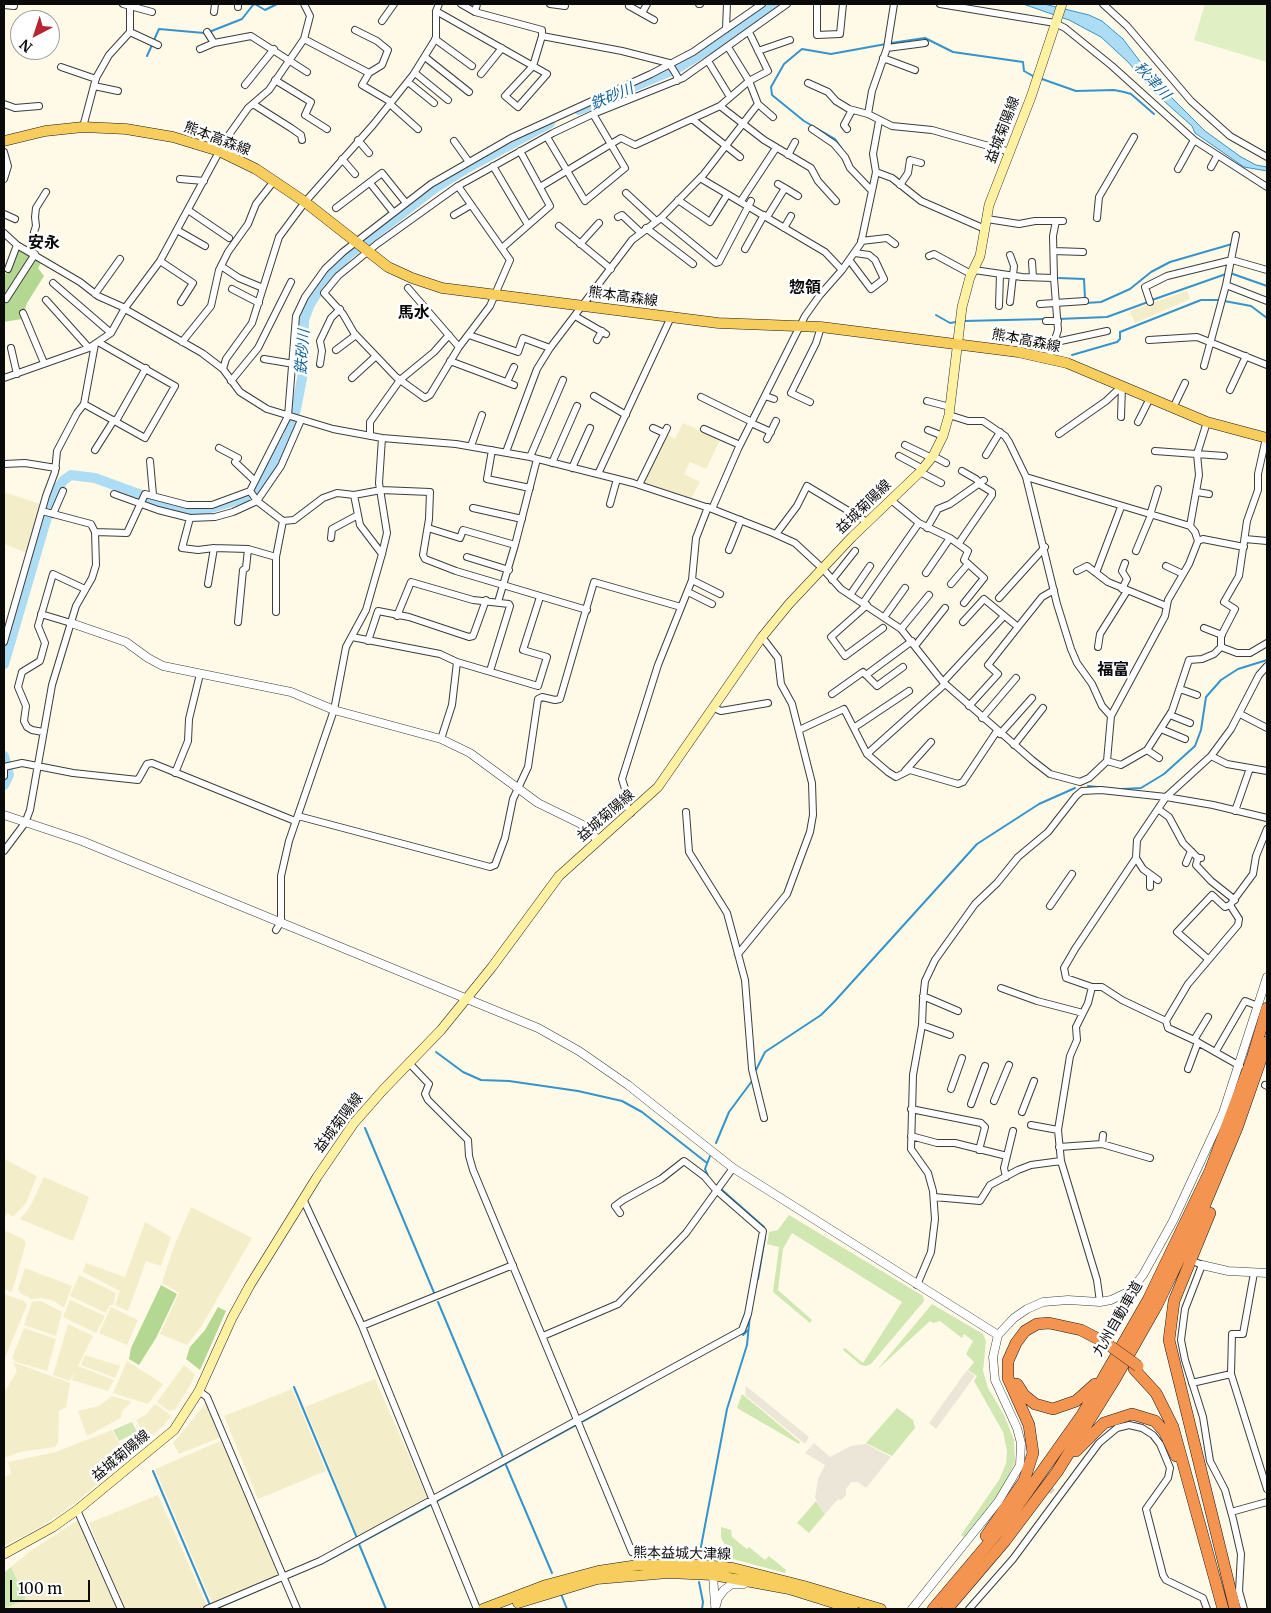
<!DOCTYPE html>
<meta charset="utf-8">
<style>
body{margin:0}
#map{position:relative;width:1271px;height:1613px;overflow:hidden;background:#fff9e7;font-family:Merriweather,serif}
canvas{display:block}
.frame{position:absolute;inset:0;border:5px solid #0a0a0a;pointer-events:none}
.north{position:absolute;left:10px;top:10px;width:50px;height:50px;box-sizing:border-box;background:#fff;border:1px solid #9d9d9d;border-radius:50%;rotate:220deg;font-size:14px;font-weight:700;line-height:20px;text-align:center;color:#0a0a0a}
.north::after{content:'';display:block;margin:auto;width:18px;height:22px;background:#b72531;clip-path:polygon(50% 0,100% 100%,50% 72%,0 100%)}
.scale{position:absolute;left:10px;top:1580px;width:80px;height:22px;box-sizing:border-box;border:2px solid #0a0a0a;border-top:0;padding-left:6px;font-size:15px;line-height:18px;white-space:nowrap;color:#0a0a0a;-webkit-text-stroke:4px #fff;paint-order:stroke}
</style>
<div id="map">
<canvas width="1271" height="1613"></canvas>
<div class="frame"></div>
<div class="north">N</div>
<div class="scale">100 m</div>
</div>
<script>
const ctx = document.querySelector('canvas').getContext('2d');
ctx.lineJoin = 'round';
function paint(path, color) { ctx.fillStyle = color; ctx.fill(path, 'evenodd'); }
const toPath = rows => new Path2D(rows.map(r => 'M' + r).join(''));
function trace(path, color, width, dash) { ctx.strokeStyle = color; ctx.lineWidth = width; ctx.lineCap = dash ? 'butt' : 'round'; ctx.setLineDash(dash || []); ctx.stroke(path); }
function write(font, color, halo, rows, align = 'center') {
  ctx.font = font + ' Merriweather,"Noto Sans JP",serif'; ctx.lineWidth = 5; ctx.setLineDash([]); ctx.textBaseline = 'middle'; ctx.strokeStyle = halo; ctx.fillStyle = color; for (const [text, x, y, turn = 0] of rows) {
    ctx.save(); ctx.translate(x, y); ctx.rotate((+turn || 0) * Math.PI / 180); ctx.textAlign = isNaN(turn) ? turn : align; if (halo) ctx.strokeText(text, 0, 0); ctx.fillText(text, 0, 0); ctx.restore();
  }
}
const farmland = toPath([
 [1187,291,1190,299,1135,323,1130,311],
 [683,423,720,440,706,469,690,462,684,474,700,482,691,499,643,482,666,434,675,439],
 [4,492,43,505,29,554,4,544],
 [4,1159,37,1176,26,1203,13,1217,8,1213,4,1217],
 [44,1177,89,1197,73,1241,20,1219,30,1207],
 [191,1207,252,1238,201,1327,187,1345,160,1334,179,1293,162,1283,173,1249],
 [145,1222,171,1237,161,1266,146,1261,128,1311,115,1305,120,1291,83,1272,86,1263,125,1277],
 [6,1231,23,1239,26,1243,12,1292,4,1289,4,1236],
 [25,1268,72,1286,64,1308,54,1301,42,1298,32,1299,20,1293,18,1289],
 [79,1275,116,1293,113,1305,110,1305,106,1313,70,1296],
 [4,1294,24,1301,27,1305,4,1360],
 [70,1300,105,1316,96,1333,63,1317],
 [41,1301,62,1312,56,1336,24,1325,32,1302],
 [111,1307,138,1320,127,1345,99,1333],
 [68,1324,93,1336,78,1366,114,1380,108,1391,72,1380,75,1371,70,1381,53,1375],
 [24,1328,56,1339,47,1371,16,1362,12,1358],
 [85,1355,120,1366,115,1378,81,1365],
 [127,1361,163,1384,148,1404,113,1393],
 [13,1362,70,1383,66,1407,59,1411,58,1443,55,1447,20,1452,4,1458,4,1393,17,1371],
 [184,1365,195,1374,192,1382,175,1410,169,1411,157,1402],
 [375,1379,427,1497,358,1537,305,1407],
 [292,1389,326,1471,258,1499,224,1416],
 [112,1396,132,1402,122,1411,121,1418,87,1436,78,1411,99,1406],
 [206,1403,221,1437,179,1454,173,1443],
 [155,1404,172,1416,150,1439,142,1431,136,1420,147,1414],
 [112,1430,120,1445,139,1434,148,1443,70,1507,40,1527,4,1546,4,1478,11,1473,8,1462,56,1452],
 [223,1440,278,1575,212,1603,155,1469],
 [158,1495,207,1606,201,1609,124,1609,89,1523],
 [78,1520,117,1609,4,1609,26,1599,11,1567,29,1552]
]);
const green = toPath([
 [789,1215,923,1296,924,1301,871,1364,866,1366,861,1365,843,1350,845,1348,863,1363,902,1302,792,1233,783,1249,778,1290,812,1320,810,1323,773,1292,779,1247,767,1244,769,1232,778,1230],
 [932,1304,983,1334,986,1341,983,1371,988,1388,1004,1415,1014,1440,1015,1462,1002,1490,964,1537,961,1535,999,1480,1006,1464,1007,1451,1003,1432,974,1381,977,1376,968,1370,974,1362,966,1354,973,1341,964,1334,962,1338,940,1321,933,1323,930,1321,877,1370],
 [742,1394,800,1442,799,1444,737,1408],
 [897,1408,913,1420,915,1428,892,1456,866,1443],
 [132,1422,137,1432,119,1441,113,1430],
 [816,1501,825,1514,809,1533,797,1523],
 [721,1527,731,1530,732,1537,747,1549,749,1547,765,1560,769,1556,786,1570,785,1573,733,1559,721,1538],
 [11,1567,26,1599,4,1609,4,1573]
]);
const forest = toPath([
 [19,248,42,261,38,268,44,276,27,303,22,319,4,322,4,274,9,272],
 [161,1285,177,1294,156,1338,139,1365,129,1359,131,1348],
 [218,1307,226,1311,200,1370,186,1359,190,1347,205,1330]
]);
const pitch = toPath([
 [1205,4,1267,4,1267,62,1194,40]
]);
const plaza = toPath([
 [967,1370,975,1376,936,1429,929,1423],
 [746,1386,809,1437,805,1444,745,1395],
 [814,1443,830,1457,851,1446,866,1444,891,1457,866,1488,858,1482,851,1482,846,1489,846,1495,841,1500,838,1499,825,1514,815,1498,818,1479,825,1465,805,1453]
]);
const water = toPath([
 [1023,4,1044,4,1089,15,1102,21,1123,39,1154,80,1205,131,1241,157,1256,165,1267,167,1267,171,1244,167,1195,133,1192,126,1155,93,1128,62,1101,37,1069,20,1023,4]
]);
const stream = toPath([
 [209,32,242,19,253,5,255,4,265,10,277,4],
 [154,40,159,29,204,33],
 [891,43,925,38,953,52,1023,62,1024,71,1033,76],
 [147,56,152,45],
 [1042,79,1076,91,1114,90,1124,92,1131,94,1154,114],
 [842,149,835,139,804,121,772,95,771,87,784,64,802,49,831,54,886,44],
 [1230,273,1267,286],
 [1059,278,1084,279,1085,298],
 [1152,300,1226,274],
 [1086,303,1101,302,1130,289,1151,272,1170,262,1232,244],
 [936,315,950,323,956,322],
 [1058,319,1107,317,1148,302],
 [964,321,1046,319],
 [1072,355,1117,342,1120,339,1120,332,1201,300,1219,300,1251,306,1267,318],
 [1088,786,1115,789],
 [1122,789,1141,788,1164,774,1195,746,1201,730,1206,697,1221,680,1238,669,1267,660],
 [436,1052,463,1072,481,1080,509,1081,578,1091,622,1101,642,1112,707,1163],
 [756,1070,765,1052,821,1015,834,1002,977,844,1039,804,1075,788],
 [365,1128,435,1295],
 [716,1143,729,1112,752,1081],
 [708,1176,705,1169,710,1156],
 [721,1189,764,1227],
 [758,1279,765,1237],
 [438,1302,503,1457],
 [743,1335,748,1330],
 [294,1387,357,1538],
 [582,1422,643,1388],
 [506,1465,552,1573],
 [153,1471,210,1605],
 [435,1502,576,1425],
 [359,1544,386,1609],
 [700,1552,727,1409,747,1345,750,1315],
 [321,1564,430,1505],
 [699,1582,703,1602,702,1609],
 [561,1594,567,1609],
 [215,1609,268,1586]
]);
const river = toPath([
 [579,110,678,68,712,47,773,4],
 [4,664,54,493,64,480,71,475,95,478,182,510,208,509,247,497,260,486,289,435,296,409,303,373,304,320,310,304,328,276,348,255,435,188,467,168,550,123],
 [4,756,9,775,4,785]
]);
const minorTunnel = toPath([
 [1044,1484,1053,1492]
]);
const minor = toPath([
 [123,4,152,12],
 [461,4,475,12,542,30,542,36,622,51,669,63,677,76,677,81],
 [550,4,565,6],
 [699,4,700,4],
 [817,4,817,35,840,34,843,4],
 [894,4,887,48,872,91,868,114,892,126,932,130,1010,152],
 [940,4,1055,23,1065,28,1112,66,1194,140,1267,187],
 [1103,4,1127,26,1191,101,1230,136,1267,157],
 [4,5,14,6],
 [629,6,654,20],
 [238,7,238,4],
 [436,11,533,66,542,36],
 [214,12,215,4],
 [475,12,477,4],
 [642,13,647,4],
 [382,21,394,4],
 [726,29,727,4],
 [355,30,377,41,388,50,382,65,369,73],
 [130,32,158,45],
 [207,32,214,43],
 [304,39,369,73,362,85,391,102],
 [435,39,472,66],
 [728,47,749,81,758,104,773,117],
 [887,48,925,43],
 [200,49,214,43,251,36,307,72],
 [758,51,790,40],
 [425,57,469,92],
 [883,58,915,70],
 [708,61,730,97],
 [533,66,547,74,518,107,505,96,533,66],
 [61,67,96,79],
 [415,73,448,100],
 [481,74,502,48],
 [275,80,311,102,305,115,327,129],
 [408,82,434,103],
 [808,83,828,92,836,101,849,109,868,114],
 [245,85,274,49],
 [94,86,118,91],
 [4,104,15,108,39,106],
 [253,104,291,128,301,135,302,140],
 [390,104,418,129],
 [720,106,764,140,811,168,818,181,836,201],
 [692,119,740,157],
 [83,127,96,78,109,55,130,32,130,4],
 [812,129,834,144,845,157,850,168,871,190],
 [847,129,844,125,852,110],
 [547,137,585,201,625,168,593,114],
 [358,140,369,153],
 [454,141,469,162],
 [4,152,8,166,4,179],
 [788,155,795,142],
 [342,159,355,174],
 [493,166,528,225],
 [1211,167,1217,156],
 [1178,169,1194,140],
 [876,172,892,178,921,201,985,229],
 [700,178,825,252,842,270],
 [180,179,204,181],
 [370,183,393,212],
 [900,185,908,173,910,160,921,163],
 [458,186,510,260,490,306,459,347,430,395,425,398,396,377,354,333,343,314,324,293,338,276,377,244,458,186,553,133,593,114,683,78,787,4],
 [540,187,621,138,635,145,720,106,749,81,768,71,749,32],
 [785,188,798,196],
 [626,193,656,221],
 [678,200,710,222,727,195],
 [741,201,776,148],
 [336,208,382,173,406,203],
 [188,210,229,238],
 [4,214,15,219],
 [454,215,471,205],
 [618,217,622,215,640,232],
 [767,217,785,188,778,184],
 [661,218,716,263,719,262,751,201],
 [1097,218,1099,197,1134,137],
 [987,219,1019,224,1035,221,1063,221],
 [559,226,611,269],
 [646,228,693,264],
 [784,228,791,216],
 [177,230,205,246],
 [34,232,36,226,35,217,36,208,46,192],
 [4,233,17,245,80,282,98,296,125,308],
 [861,241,887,238,895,244],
 [580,244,599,223],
 [502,248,550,206,520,151],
 [745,249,764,215],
 [1054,251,1083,252],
 [1010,255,1014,266,1010,302],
 [929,256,934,254,971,274],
 [160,261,193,283,181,302],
 [850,261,871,289,884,279,875,260,869,255,855,253],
 [1032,262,1033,277],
 [221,266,239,278,263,288],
 [8,269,17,245],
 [974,270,1022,277,1054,278],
 [53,283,111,333],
 [1226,285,1267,301],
 [408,288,459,347],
 [232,289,259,303],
 [95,294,120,259],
 [6,299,35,254],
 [46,300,89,348],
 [1150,302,1145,287,1167,276,1232,260,1267,270],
 [1040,304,1085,301],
 [999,306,1000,274],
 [125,309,202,353,223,369,240,392,267,409,333,429,382,438,456,444,530,457,633,483,712,509,773,533,795,543,822,568,841,589,901,629,943,682,1032,760,1050,774,1080,782,1089,778,1107,761,1111,716,1165,616,1168,600,1189,564,1198,541,1195,532,1190,526,1026,477],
 [23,313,44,363],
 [575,316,606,334],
 [1046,321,1058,321],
 [469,335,518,352,523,338,550,348],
 [597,340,602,331],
 [1149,340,1197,337,1267,365],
 [182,342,211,306,219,270,228,252,248,224,256,204,274,181],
 [1056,342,1107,331],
 [11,348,17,374],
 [336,350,356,335],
 [1049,358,1058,330,1054,278,1053,236,1056,221],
 [264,359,294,364],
 [450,361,514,385],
 [320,364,322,351,320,341,331,318,340,309],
 [1204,366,1226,285,1236,235],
 [223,369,226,359,252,323,279,237,305,202,373,125,413,75,436,38,436,11,439,4],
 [4,378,89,348,111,333,125,308,160,261,226,139,248,108,269,90,304,39,310,16,304,4],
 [352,378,376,356],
 [231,381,258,348,291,282],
 [507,382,514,367],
 [1230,390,1246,356],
 [594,396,626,415],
 [765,396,774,399],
 [701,397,752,422],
 [927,401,950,407],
 [810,402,791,393,816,343,821,327],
 [84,404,145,438,175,386,98,342],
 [1173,408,1185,383],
 [949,415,968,421,983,421,1005,436,1009,442,1026,477,1057,604,1071,649,1077,663,1092,684,1102,706,1111,716],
 [1121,417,1122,386],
 [116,421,146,368],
 [1138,422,1150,398],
 [751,423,771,432],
 [653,428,664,433],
 [704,429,740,445],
 [928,430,943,436],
 [1059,434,1106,401,1122,386],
 [370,436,370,422,400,380,434,352,449,335],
 [767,439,776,421],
 [905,445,932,458],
 [471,446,482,415],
 [219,448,238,458],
 [95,450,114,420],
 [492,450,487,479,530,488],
 [1155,451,1224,456],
 [506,452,537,369,550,348,632,240,661,218,704,174,758,104],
 [986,455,1000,432],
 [899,456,923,469],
 [933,456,946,463],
 [530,457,563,380],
 [150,461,153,495],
 [235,462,255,481],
 [552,463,577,406],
 [4,464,25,463,56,468],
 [572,468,590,428],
 [962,471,976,479,980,483],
 [920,472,941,483],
 [598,474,671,317],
 [639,485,667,428],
 [250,491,257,501,283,521],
 [1197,492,1209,494],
 [114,494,158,510,190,518,215,517,233,512,257,501,281,466,301,420],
 [354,495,360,525,382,554],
 [891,500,919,523,950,538,968,551,964,560,984,578,964,603],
 [610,504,617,479],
 [473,508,522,519],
 [712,509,738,449,805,316,820,295,842,270,861,243,876,172,873,154,879,121],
 [42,511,91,524,95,532],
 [53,514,63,491],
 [1150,515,1158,489],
 [190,518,182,548,198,550,214,548,248,549,276,557,283,521,294,520,323,498,337,493,354,495,381,490,430,492,429,519,423,555,425,559,456,571,587,610],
 [1190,526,1199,475,1197,454,1207,422],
 [428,528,460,538,463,530,515,545],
 [927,528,938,509,950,504,984,480],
 [776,534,797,506,807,486,867,522],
 [331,538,332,529,358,515],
 [1245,539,1267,541],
 [1198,541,1203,539,1244,547],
 [959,543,992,495,992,492,979,484],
 [729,550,741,520],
 [1136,551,1151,515],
 [276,557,276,612],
 [467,557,509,570],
 [1166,566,1183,574],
 [1077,571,1087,566,1108,582,1166,606],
 [926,573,950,538],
 [1096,573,1121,507],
 [692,580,720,594],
 [832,580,855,551],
 [208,584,214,548],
 [951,584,968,564],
 [1122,589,1127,579,1122,571,1125,563],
 [688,592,712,604],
 [850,595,870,566],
 [999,598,1045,547],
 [498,602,515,545,537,459],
 [863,603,919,523],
 [867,605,831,637,845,656,883,628],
 [41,614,71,623],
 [397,616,411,582,473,600,509,604,510,606,490,671],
 [885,616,905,588],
 [238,622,243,570,246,568,248,549],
 [963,622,984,599,1018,627,1042,597,1054,590],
 [1204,628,1222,635],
 [901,629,929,595],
 [352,637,440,654,457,662,452,705,441,739],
 [368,641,378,611,409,617,469,637,473,636,486,600],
 [4,642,46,496,55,472,57,451,77,413,84,404,95,344],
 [915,646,945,608],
 [1098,647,1100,634,1127,591],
 [1221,647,1237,653,1250,653,1267,643],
 [457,662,538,686,547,657,523,650,540,597],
 [1267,666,1259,675,1231,729,1211,756,1166,797,1137,840,1136,858,1075,949,1064,968,1066,978,1092,987,1102,987,1122,1000,1166,1021,1188,984,1238,925,1239,919,1230,905,1253,874,1256,856,1267,829],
 [866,675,912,641],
 [943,682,1004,616],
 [1180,689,1197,695],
 [832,694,863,672,877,686,903,667],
 [969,706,998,674,988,665,1018,627],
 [714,708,721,711,768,703],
 [1240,714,1267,728],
 [1170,715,1190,723],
 [982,718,1016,678],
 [855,727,909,691],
 [1161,729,1185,739],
 [799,730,844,709,867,754,888,772,896,777,910,770,958,784,963,782,997,731],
 [43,732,32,730,27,727,24,721,26,706,18,687,22,672,40,661,45,643,38,626,53,574,85,589],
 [1000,734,1032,698],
 [1014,745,1043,708],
 [1147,750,1159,758],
 [867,754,945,684],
 [1211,756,1227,764,1267,771],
 [1107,761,1121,765,1147,750,1172,711,1189,660,1202,659,1214,654,1221,647,1221,636,1235,609,1224,602,1239,576,1247,521,1258,490,1258,474,1266,438],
 [4,767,22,763,73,773,138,780,147,764,152,763,295,821],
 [4,770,4,776],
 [905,771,931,742],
 [175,773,188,741,189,719,200,674],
 [1158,809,1169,817,1183,843,1198,858],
 [1235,811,1250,768],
 [686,812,689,852,727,913,745,980,752,1069,764,1118],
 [631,813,625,803,626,792,622,779,658,665,692,580,696,538,708,507],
 [298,816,490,867,495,865,505,838,513,799,528,767,538,699,542,697,555,700,560,699,594,582,681,607],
 [4,851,25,823,30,810,52,685,76,606,92,578,96,565,95,532,127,533,145,494,187,505,212,505,250,491,288,416,296,316,305,297,325,269,343,252,431,184,511,138,651,74,693,52,762,4],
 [1136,858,1143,869,1158,880],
 [1201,858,1198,858,1196,865,1211,881,1235,900],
 [1186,863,1191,851],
 [1150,875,1150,887],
 [1050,906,1072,874],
 [276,930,281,922,281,876,289,841,334,710,346,647,366,610,382,554,387,533,379,483,382,438],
 [738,954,787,894,810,832,813,815,812,783,792,704,781,684,778,658,762,637],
 [1208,959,1177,932,1212,895,1225,907,1230,905],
 [1092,987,1088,1003,1076,1027,1077,1040,1070,1056,1058,1130,1061,1161,1097,1280,1100,1302],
 [1001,988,1037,1001,1083,1013],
 [923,996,958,1011],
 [1166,1021,1168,1028,1194,1040,1240,1066],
 [922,1025,950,1035],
 [1194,1040,1208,1017],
 [1216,1051,1245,1001,1258,1006],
 [410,1064,429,1084,425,1094,428,1100,468,1140,469,1156,473,1170,632,1552],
 [1188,1069,1198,1042],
 [1265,1085,1267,1086],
 [951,1089,962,1058],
 [994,1101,1009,1065],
 [971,1104,985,1066],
 [911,1109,981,1123,985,1127,979,1150],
 [1022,1112,1034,1081],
 [1031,1125,1058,1130],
 [911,1136,937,1143,955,1143,1007,1156],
 [1102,1144,1103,1135],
 [1059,1147,1102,1144,1150,1158],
 [1006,1177,1004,1168,1013,1131],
 [934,1197,980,1201,990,1185,1018,1170,1031,1165,1061,1161],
 [304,1201,362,1326,477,1609],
 [1195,1262,1202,1265,1185,1309,1181,1340,1185,1360,1203,1417,1210,1461,1225,1490,1233,1519,1241,1554,1239,1591,1244,1609],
 [1254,1273,1243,1334,1232,1334,1231,1374,1267,1489],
 [917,1285,931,1252,935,1219,933,1191,928,1173,911,1149,913,1075,922,1025,923,1000,925,981,935,960,975,904,997,883,1018,857,1048,832,1076,796,1082,791,1101,790,1166,797,1213,805,1267,818],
 [362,1326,513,1265],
 [543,1336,618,1304,686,1233,733,1168],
 [1192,1383,1231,1374],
 [199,1391,207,1397,297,1609],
 [77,1510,121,1609],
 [1231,1512,1267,1502],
 [207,1609,320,1561,742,1330,748,1314,763,1231,716,1190,704,1176,684,1161,661,1179,623,1200,615,1206,620,1213],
 [969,1609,1013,1559,1099,1443,1117,1428,1129,1425,1142,1428,1153,1435,1160,1444,1170,1468,1168,1478,1146,1509,1163,1575,1166,1580,1203,1598,1207,1609]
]);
const tertiary = toPath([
 [71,623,126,642,148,658,163,666,291,692,334,710,441,739,470,753,538,803,581,824,598,840],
 [4,815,82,841,538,1028,579,1051,628,1085,733,1168,998,1335],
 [1202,1265,1228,1271,1267,1273],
 [710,1571,713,1575,715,1605],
 [715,1609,718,1598,724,1590,732,1584,744,1584],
 [912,1609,998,1502,1020,1465,1021,1443,1017,1428,995,1380,993,1357,998,1335,1014,1318,1027,1309,1043,1302,1068,1300,1100,1302,1111,1300,1130,1291,1143,1275,1173,1221,1223,1113,1267,977]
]);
const secondary = toPath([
 [4,1554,53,1527,77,1510,174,1430,199,1391,232,1318,250,1285,317,1177,354,1123,383,1090,441,1030,492,967,559,876,658,787,762,637,789,604,852,537,920,472,933,456,943,436,949,415,962,307,970,277,980,256,989,205,1031,97,1062,4]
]);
const primary = toPath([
 [4,141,45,131,83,127,126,129,173,137,219,151,256,169,305,202,388,267,412,278,442,288,718,323,821,327,1018,352,1067,363,1207,422,1267,438],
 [518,1603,597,1579,668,1573,713,1575,789,1589,853,1609],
 [483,1609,546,1585,598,1571,638,1565,704,1565,733,1568,804,1586,881,1609]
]);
const motorway = toPath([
 [1210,1213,1174,1301,1169,1340,1235,1609],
 [1134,1369,1156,1393,1173,1427,1223,1609],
 [1017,1384,1024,1395,1035,1404,1053,1409,1076,1401,1095,1384],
 [1076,1451,1104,1423,1132,1414,1155,1421,1164,1431,1176,1456],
 [986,1536,1024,1481,1033,1453,1029,1425,1008,1378,1008,1361,1016,1343,1025,1331,1037,1324,1049,1323,1081,1330,1106,1343],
 [933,1609,1004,1525,1082,1415,1148,1300,1210,1171,1252,1059,1267,1008],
 [947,1609,1005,1541,1057,1472,1115,1379,1157,1305,1201,1214,1237,1128,1267,1042]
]);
const motorwayBridge = toPath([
 [1106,1343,1138,1366]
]);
const streetNames = [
 ["益城菊陽線",1003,130,-69],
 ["熊本高森線",217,139,21],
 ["熊本高森線",623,297,8],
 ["熊本高森線",1026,341,11],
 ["益城菊陽線",864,507,-44],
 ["益城菊陽線",606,816,-41],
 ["益城菊陽線",339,1123,-53],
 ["九州自動車道",1118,1319,-60],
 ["益城菊陽線",121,1456,-40],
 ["熊本益城大津線",682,1554,1]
];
const waterNames = [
 ["秋津川",1152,81,47],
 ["鉄砂川",612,97,-23],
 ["鉄砂川",303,352,-86]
];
const quarterNames = [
 ["安永",44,243],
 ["惣領",805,288],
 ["馬水",414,313],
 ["福富",1113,670]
];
paint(farmland, '#f3eec9');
paint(green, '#d0e7b2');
paint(forest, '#b4d892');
paint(pitch, '#e1efc4');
paint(plaza, '#ece6d9');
paint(water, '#addcf5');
trace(water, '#3594cb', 1);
trace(stream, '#3594cb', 2);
trace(river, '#addcf5', 10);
trace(minorTunnel, '#dad5c6', 6, [6, 3]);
trace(minor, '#3d3d3d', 8);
trace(tertiary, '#3d3d3d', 9);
trace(secondary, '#2c2c2c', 10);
trace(primary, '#1b1b1b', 11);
trace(motorway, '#1b1b1b', 12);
trace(minor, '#fff', 6);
trace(tertiary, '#fff', 8);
trace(secondary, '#fef1a2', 9);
trace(primary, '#f7cd5e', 10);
trace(motorway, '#f39551', 11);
trace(motorwayBridge, '#1b1b1b', 12, []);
trace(motorwayBridge, '#f39551', 11);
write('14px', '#0a0a0a', '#fff', streetNames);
write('italic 15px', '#166499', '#fff', waterNames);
write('bold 16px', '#0a0a0a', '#fff', quarterNames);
</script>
